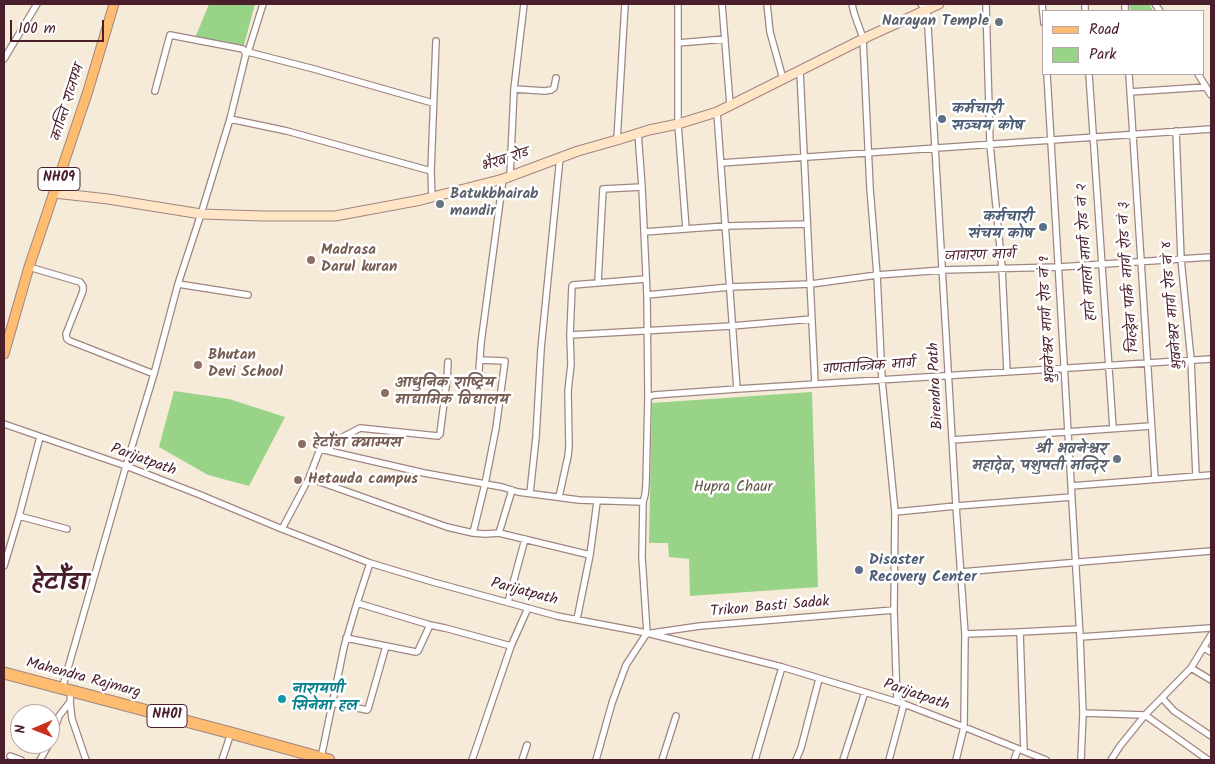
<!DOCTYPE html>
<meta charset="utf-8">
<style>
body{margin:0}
#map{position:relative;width:1215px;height:764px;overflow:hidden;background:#f5ebd8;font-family:Kalam,sans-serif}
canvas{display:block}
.frame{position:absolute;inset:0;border:5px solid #4a1f2b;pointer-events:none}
.legend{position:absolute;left:1042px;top:10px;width:162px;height:65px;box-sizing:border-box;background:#fff;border:1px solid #b7a5aa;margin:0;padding:6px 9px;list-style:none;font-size:15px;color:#4a1f2b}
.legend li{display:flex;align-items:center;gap:10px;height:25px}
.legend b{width:25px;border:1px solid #b7a5aa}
.north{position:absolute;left:10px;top:704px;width:50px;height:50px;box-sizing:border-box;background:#fff;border:1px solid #b7a5aa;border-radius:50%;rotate:269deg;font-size:14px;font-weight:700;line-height:20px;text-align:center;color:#4a1f2b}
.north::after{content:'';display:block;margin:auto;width:18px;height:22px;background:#c8321e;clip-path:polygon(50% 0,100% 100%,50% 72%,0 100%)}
.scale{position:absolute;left:10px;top:20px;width:94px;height:22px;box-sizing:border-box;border:2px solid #4a1f2b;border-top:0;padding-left:6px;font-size:15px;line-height:18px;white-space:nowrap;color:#4a1f2b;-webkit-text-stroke:4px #fff;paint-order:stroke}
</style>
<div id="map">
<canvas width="1215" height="764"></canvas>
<div class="frame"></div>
<ul class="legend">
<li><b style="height:6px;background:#febc70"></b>Road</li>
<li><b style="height:14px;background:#98d387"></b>Park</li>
</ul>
<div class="north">N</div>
<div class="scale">100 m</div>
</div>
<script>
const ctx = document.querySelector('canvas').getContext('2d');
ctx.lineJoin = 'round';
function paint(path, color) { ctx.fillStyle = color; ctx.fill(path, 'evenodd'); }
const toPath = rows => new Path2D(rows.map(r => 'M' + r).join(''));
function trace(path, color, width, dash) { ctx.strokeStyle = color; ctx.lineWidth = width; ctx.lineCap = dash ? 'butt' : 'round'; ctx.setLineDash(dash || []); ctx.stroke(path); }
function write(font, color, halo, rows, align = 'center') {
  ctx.font = font + ' Kalam,"Playpen Sans Deva",sans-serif'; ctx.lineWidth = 5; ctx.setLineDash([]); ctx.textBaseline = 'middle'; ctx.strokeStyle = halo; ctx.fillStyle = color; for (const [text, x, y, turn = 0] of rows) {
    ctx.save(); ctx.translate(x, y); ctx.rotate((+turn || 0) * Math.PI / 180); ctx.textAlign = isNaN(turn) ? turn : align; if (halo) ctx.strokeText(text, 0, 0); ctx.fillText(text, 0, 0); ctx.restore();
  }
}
const green = toPath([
 [209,4,255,4,243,49,195,38],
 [1129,4,1149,4,1153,11,1130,11],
 [174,391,229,399,285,417,249,486,208,475,159,447],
 [812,392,818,587,690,596,689,559,669,557,668,543,649,543,652,403]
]);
const street = toPath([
 [678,4,678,124,686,229],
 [722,4,730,105],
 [767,4,770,32,783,79],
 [852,4,854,13,863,38,870,188,877,275,882,380,895,512,894,610,897,702],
 [921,4,927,10,956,506,965,634,964,727,956,760],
 [986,4,990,144,1002,268,1007,372],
 [1042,4,1044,23],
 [1085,4,1085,11],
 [1125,4,1125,11],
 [1155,4,1160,11],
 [678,43,725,39],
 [248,52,314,69,433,103],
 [4,59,37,4],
 [800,71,815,384],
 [1047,74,1080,637,1083,713,1081,760],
 [1089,74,1113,428],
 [1129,74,1155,479],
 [1198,74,1211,95],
 [514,89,545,91,551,90,554,88,556,78],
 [155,91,170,35,243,49,246,54],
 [1130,92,1206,87],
 [717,112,737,389],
 [230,119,287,131,431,171],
 [1176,131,1181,259,1191,360,1196,476],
 [617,140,625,4],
 [721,163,1211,129],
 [510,176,514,89,524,4],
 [432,198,431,171,436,41],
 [644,232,726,226,807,224],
 [29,267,80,282,83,286,83,291,66,334,67,339,70,341,154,374],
 [598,282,603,189,642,187],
 [178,284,248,295],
 [647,295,730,287,811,284,877,275,943,270,1059,267,1211,257],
 [570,335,732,326,812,319],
 [478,384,481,343,503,179],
 [648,397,654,395,737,389,1211,359],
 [4,424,126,466,198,494,282,529,370,563,433,582,557,616,647,633,782,667,904,704,964,727,1046,760],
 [952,440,1151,426],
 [320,449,424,473,502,487,518,492,579,500,643,502],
 [309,478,447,527,473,533,485,534,499,533,590,555],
 [1071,486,1211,475],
 [530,493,536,437,541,349,560,157],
 [559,497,568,456,569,446,568,391,571,364,570,335,572,286,573,285,645,279],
 [895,512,956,506,1072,497],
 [19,516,67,529],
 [282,529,309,478,320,449,360,428,438,436,440,434,447,379,448,362],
 [473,533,485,484,496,428,505,361,480,360],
 [499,533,512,490],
 [4,566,19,516,40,437],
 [961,572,1211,551],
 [508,602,525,539],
 [357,603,430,625,445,628,511,646],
 [577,619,590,555,597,502],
 [1020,632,1024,751],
 [652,633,700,626,894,610],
 [965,634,1020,632,1079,629],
 [1080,637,1211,628],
 [346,638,416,652,418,651,430,625],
 [1204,648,1211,652],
 [1191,668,1211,680],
 [62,689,126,466,154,374,178,284,201,214,230,119,246,54,248,52,263,4],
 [71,691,70,702,72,719,86,760],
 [1162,698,1174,711,1211,736],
 [332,703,367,710,368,709,386,646],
 [1083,713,1145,715,1208,760],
 [50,742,59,716,70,702],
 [10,756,21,760],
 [321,758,344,647,357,603,370,563],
 [40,760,49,744],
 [222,760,231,733],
 [472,760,511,646,528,608],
 [522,760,527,745],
 [596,760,612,703,626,665,647,633,642,557,643,502,645,495,646,484,648,397,647,295,642,187,638,133],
 [662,760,676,716],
 [755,760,782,667],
 [796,760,801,748,819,679],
 [843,760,865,692],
 [889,760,904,704],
 [1014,760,1018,749],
 [1111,760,1120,746,1145,715,1191,668,1211,635]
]);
const secondary = toPath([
 [54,193,108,199,201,214,263,216,335,216,421,200,503,179,578,151,617,140,649,130,678,124,717,112,869,36,939,4]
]);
const primary = toPath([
 [4,354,29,267,88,91,114,4]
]);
const highway = toPath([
 [4,673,231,733,329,760]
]);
const markers = [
 [999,22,5,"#6b7280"],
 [942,119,5,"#5c6f8a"],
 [440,204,5,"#6b7280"],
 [1043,227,5,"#5c6f8a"],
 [311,260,5,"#8d6e63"],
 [198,365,5,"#8d6e63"],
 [385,393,5,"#8d6e63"],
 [302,444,5,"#8d6e63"],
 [1117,459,5,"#6b7280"],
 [298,480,5,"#8d6e63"],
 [859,570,5,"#5c6f8a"],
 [282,699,5,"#0f9aa8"]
];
const shields = [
 [59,179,42],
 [167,716,40]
];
const shieldNames = [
 ["NH09",59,179],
 ["NH01",167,716]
];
const worshipNames = [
 ["Narayan Temple",989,22],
 ["Batukbhairab",450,195,"left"],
 ["mandir",450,212,"left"],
 ["श्री भुवनेश्वर",1107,450],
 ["महादेव, पशुपती मन्दिर",1107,467]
];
const streetNames = [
 ["कान्ति राजपथ",69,103,-72],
 ["भैरव रोड",506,161,-18],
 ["हाते मालो मार्ग रोड नं २",1088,252,-94],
 ["जागरण मार्ग",980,257,-2],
 ["चिल्ड्रेन पार्क मार्ग रोड नं ३",1130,277,-94],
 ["भुवनेश्वर मार्ग रोड नं ४",1174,305,-95],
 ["भुवनेश्वर मार्ग रोड नं १",1049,319,-93],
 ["गणतान्त्रिक मार्ग",869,368,-4],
 ["Birendra Path",937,386,-93],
 ["Parijatpath",143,461,20],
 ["Parijatpath",524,593,15],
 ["Trikon Basti Sadak",770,608,-5],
 ["Mahendra Rajmarg",83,679,15],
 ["Parijatpath",916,696,19]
];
const serviceNames = [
 ["कर्मचारी",952,110],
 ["सञ्चय कोष",952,127],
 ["कर्मचारी",1033,218,"right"],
 ["संचय कोष",1033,235,"right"],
 ["Disaster",869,561],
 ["Recovery Center",869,578]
];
const educationNames = [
 ["Madrasa",321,251],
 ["Darul kuran",321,268],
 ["Bhutan",208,356],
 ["Devi School",208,373],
 ["आधुनिक राष्ट्रिय",395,384],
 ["माद्यामिक विद्यालय",395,401],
 ["हेटौंडा क्याम्पस",312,444],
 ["Hetauda campus",308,480]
];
const parkNames = [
 ["Hupra Chaur",733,488]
];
const cultureNames = [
 ["नारायणी",292,690],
 ["सिनेमा हल",292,707]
];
const townNames = [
 ["हेटौँडा",59,586]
];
paint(green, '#98d387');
trace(street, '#a08582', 8);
trace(secondary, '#a08582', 11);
trace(primary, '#a08582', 11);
trace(highway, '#a08582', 13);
trace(street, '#fff', 5.5);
trace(secondary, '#ffe4c6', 9);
trace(primary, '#febc70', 9);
trace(highway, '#febc70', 11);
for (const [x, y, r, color] of markers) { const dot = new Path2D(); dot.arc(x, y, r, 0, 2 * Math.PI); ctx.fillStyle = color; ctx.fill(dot); trace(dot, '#fff', 2); }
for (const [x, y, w] of shields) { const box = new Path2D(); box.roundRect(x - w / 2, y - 11.5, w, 23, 4); ctx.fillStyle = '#fff'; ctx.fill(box); trace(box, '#4a1f2b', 1); }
write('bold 14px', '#4a1f2b', null, shieldNames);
write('bold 15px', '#5b616d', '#fff', worshipNames, 'right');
write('15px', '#4a1f2b', '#fff', streetNames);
write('bold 15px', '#4e5e75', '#fff', serviceNames, 'left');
write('bold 15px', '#785e54', '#fff', educationNames, 'left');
write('15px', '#615547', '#fff', parkNames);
write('bold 15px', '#0d838f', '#fff', cultureNames, 'left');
write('bold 25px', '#4a1f2b', '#fff', townNames);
</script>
